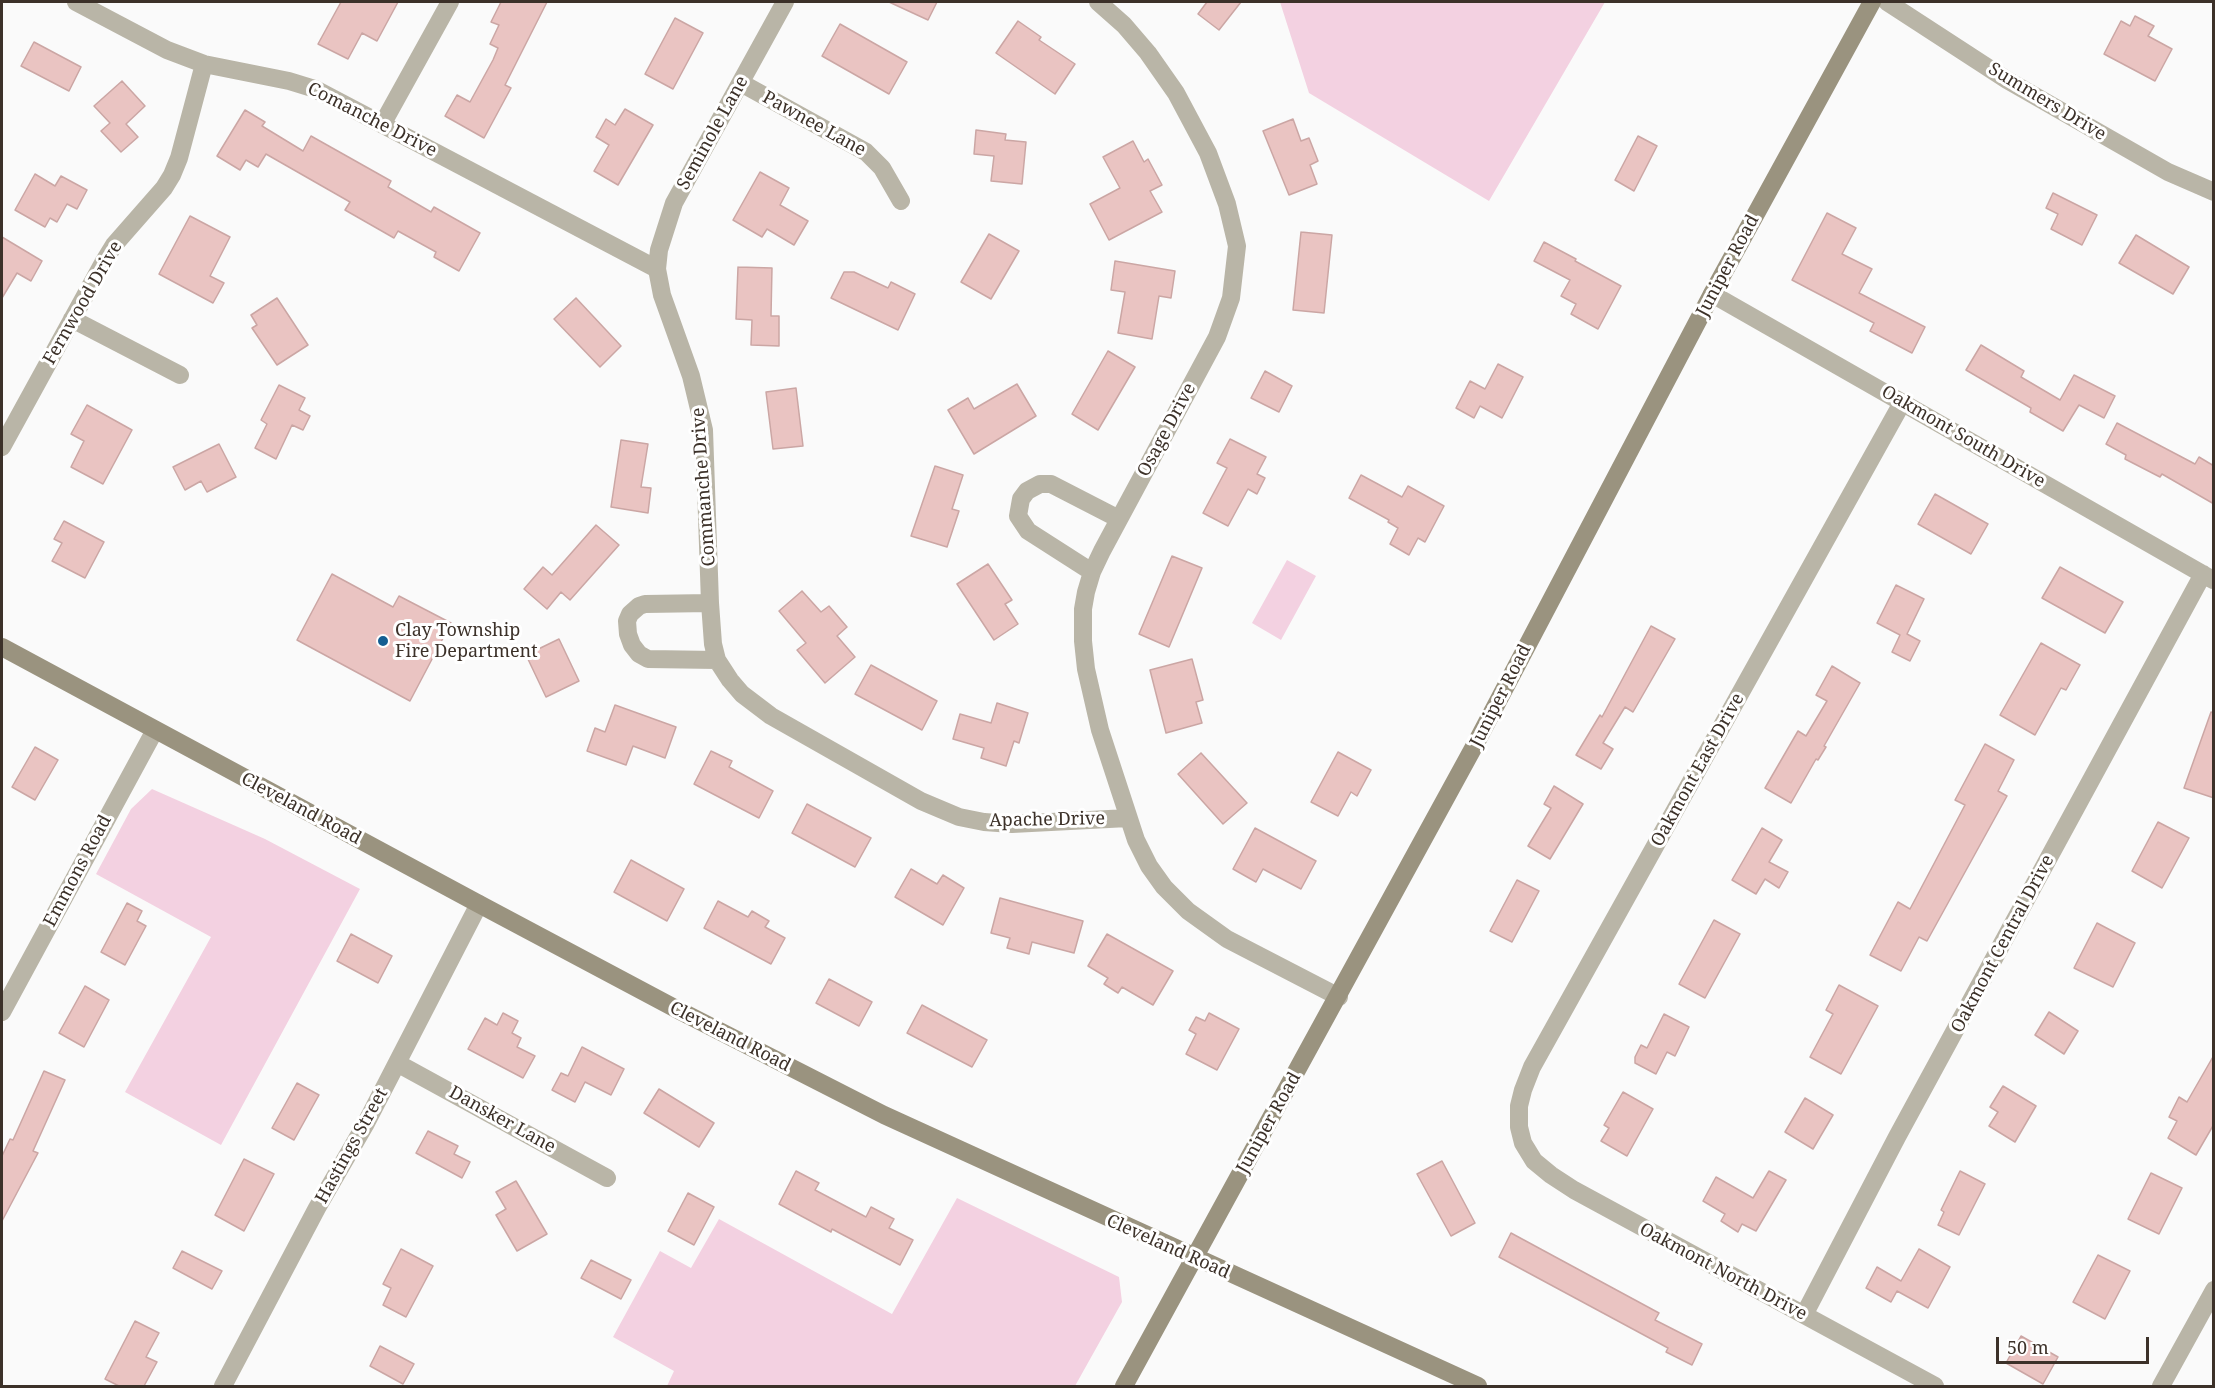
<!DOCTYPE html>
<style>
body{margin:0}
#map{position:relative;width:2215px;height:1388px;overflow:hidden;background:#fafafa;font-family:"Noto Serif",serif}
canvas{display:block}
.frame{position:absolute;inset:0;border:3px solid #3c3129;pointer-events:none}
.scale{position:absolute;left:1996px;top:1337px;width:153px;height:27px;box-sizing:border-box;border:3px solid #3c3129;border-top:0;padding-left:8px;font-size:18px;line-height:21px;white-space:nowrap;color:#3c3129;-webkit-text-stroke:4px #fff;paint-order:stroke}
</style>
<div id="map">
<canvas width="2215" height="1388"></canvas>
<div class="frame"></div>
<div class="scale">50 m</div>
</div>
<script>
const ctx = document.querySelector('canvas').getContext('2d');
ctx.lineJoin = 'round';
function paint(path, color) { ctx.fillStyle = color; ctx.fill(path, 'evenodd'); }
const toPath = rows => new Path2D(rows.map(r => 'M' + r).join(''));
function trace(path, color, width, dash) { ctx.strokeStyle = color; ctx.lineWidth = width; ctx.lineCap = dash ? 'butt' : 'round'; ctx.setLineDash(dash || []); ctx.stroke(path); }
function write(font, color, halo, rows, align = 'center') {
  ctx.font = font + ' "Noto Serif",serif'; ctx.lineWidth = 6; ctx.setLineDash([]); ctx.textBaseline = 'middle'; ctx.strokeStyle = halo; ctx.fillStyle = color; for (const [text, x, y, turn = 0] of rows) {
    ctx.save(); ctx.translate(x, y); ctx.rotate((+turn || 0) * Math.PI / 180); ctx.textAlign = isNaN(turn) ? turn : align; if (halo) ctx.strokeText(text, 0, 0); ctx.fillText(text, 0, 0); ctx.restore();
  }
}
const green = toPath([
 [1280,2,1605,2,1489,201,1309,93],
 [1287,560,1316,576,1281,640,1252,623],
 [152,789,265,839,360,889,221,1145,125,1092,211,937,96,874,131,809],
 [957,1198,1119,1277,1122,1302,1075,1386,667,1386,674,1371,613,1337,660,1251,691,1268,719,1219,892,1314]
]);
const building = toPath([
 [341,2,398,2,377,41,362,33,348,59,318,44,341,2],
 [501,2,547,2,505,85,511,88,484,138,445,116,457,95,470,102,493,60,498,48,490,44,499,25,491,22,501,2],
 [889,2,937,2,928,20,889,2],
 [1207,2,1241,2,1219,30,1198,14,1207,2],
 [2135,16,2154,26,2148,36,2172,49,2155,81,2104,54,2121,21,2130,26,2135,16],
 [675,18,703,33,673,89,645,74,675,18],
 [1018,21,1041,37,1039,40,1075,64,1055,94,996,53,1018,21],
 [840,24,907,62,889,94,822,56,840,24],
 [34,42,81,67,69,91,21,66,34,42],
 [122,81,145,106,126,124,138,137,121,152,101,131,110,123,94,106,122,81],
 [625,109,653,125,618,185,594,171,609,145,596,137,606,119,615,125,625,109],
 [245,110,265,122,262,126,303,151,311,136,391,181,388,187,431,212,434,207,480,233,459,271,434,257,436,252,398,231,394,238,345,210,350,202,266,154,258,167,246,160,240,170,217,156,245,110],
 [1293,119,1301,141,1309,138,1318,161,1310,165,1317,184,1289,195,1263,131,1293,119],
 [976,130,1006,134,1005,140,1026,142,1022,184,991,181,994,156,974,154,976,130],
 [1638,136,1657,146,1634,191,1615,180,1638,136],
 [1133,141,1144,162,1148,159,1162,185,1150,191,1162,212,1109,240,1090,204,1120,188,1103,157,1133,141],
 [760,172,789,188,780,205,808,221,794,245,767,229,762,237,733,220,760,172],
 [35,174,55,186,61,176,87,190,77,209,67,204,57,222,50,218,45,227,15,210,35,174],
 [2053,193,2097,215,2082,245,2051,229,2058,214,2046,208,2053,193],
 [1827,213,1856,228,1842,254,1872,269,1859,293,1925,327,1912,353,1870,331,1874,323,1792,280,1827,213],
 [190,216,230,237,210,276,224,283,213,303,159,274,190,216],
 [1301,232,1332,235,1324,313,1293,310,1301,232],
 [989,234,1019,251,991,299,961,282,989,234],
 [2136,235,2189,267,2173,294,2119,263,2136,235],
 [2,237,42,261,31,281,17,273,2,298,2,237],
 [1544,242,1576,259,1575,261,1621,286,1598,329,1571,314,1576,304,1561,296,1570,280,1534,261,1544,242],
 [1115,261,1175,271,1171,298,1159,296,1152,339,1118,333,1125,292,1111,290,1115,261],
 [738,267,772,268,771,316,779,316,779,346,751,345,752,320,736,319,738,267],
 [844,272,854,272,888,288,891,282,915,294,898,330,831,298,844,272],
 [277,298,308,345,277,365,252,328,257,325,251,315,277,298],
 [576,298,621,346,600,367,554,319,576,298],
 [1981,345,2024,371,2021,377,2060,400,2074,375,2115,396,2104,418,2079,405,2063,431,2030,412,2031,408,1966,370,1981,345],
 [1108,351,1135,367,1098,430,1072,414,1108,351],
 [1498,364,1523,377,1502,418,1480,406,1474,418,1456,408,1470,381,1485,389,1498,364],
 [1265,371,1292,386,1279,412,1251,398,1265,371],
 [1017,384,1036,416,974,454,948,410,968,398,974,409,1017,384],
 [279,385,305,398,299,410,310,416,303,430,292,425,276,459,255,448,267,424,261,420,279,385],
 [796,388,803,446,773,449,766,392,796,388],
 [87,405,132,430,103,484,71,467,84,441,71,434,87,405],
 [2117,423,2195,464,2199,457,2214,466,2214,504,2162,474,2160,477,2125,459,2126,455,2106,444,2117,423],
 [1230,439,1266,457,1257,474,1265,478,1257,494,1248,489,1228,526,1203,513,1227,468,1217,463,1230,439],
 [621,440,648,444,641,487,651,488,648,513,611,507,621,440],
 [219,444,236,477,207,492,201,481,185,490,173,467,219,444],
 [935,466,963,475,952,509,959,511,947,547,911,536,935,466],
 [1361,475,1402,497,1408,486,1444,506,1425,542,1418,538,1409,555,1390,544,1398,528,1388,522,1389,520,1349,498,1361,475],
 [1935,494,1988,524,1971,554,1918,524,1935,494],
 [64,521,104,542,85,578,52,561,62,543,54,539,64,521],
 [596,525,619,545,570,600,561,592,547,609,524,589,543,567,552,575,596,525],
 [1172,556,1202,568,1169,647,1139,634,1172,556],
 [988,564,1012,600,1005,604,1018,624,994,640,957,584,988,564],
 [2060,567,2123,602,2105,633,2042,598,2060,567],
 [332,574,393,607,399,596,451,623,410,701,297,640,332,574],
 [1896,585,1924,599,1907,634,1920,641,1910,661,1892,652,1900,635,1877,623,1896,585],
 [802,591,821,612,829,606,847,627,837,636,855,657,825,683,797,650,806,643,779,611,802,591],
 [1651,626,1675,639,1633,712,1625,707,1603,743,1613,749,1601,769,1576,755,1600,715,1602,717,1651,626],
 [559,639,579,681,546,697,526,655,559,639],
 [2041,643,2080,665,2066,690,2061,688,2035,735,2000,715,2041,643],
 [1192,659,1203,700,1196,702,1202,723,1166,733,1150,670,1192,659],
 [871,665,937,701,922,730,855,694,871,665],
 [1832,666,1860,683,1824,746,1826,747,1818,760,1816,759,1791,803,1765,788,1798,731,1806,736,1827,701,1816,695,1832,666],
 [997,703,1028,713,1019,743,1014,741,1006,766,981,758,984,748,953,739,960,714,991,723,997,703],
 [615,705,676,727,665,758,633,746,626,765,587,751,595,728,605,732,615,705],
 [2211,712,2214,713,2214,798,2184,788,2211,712],
 [1985,744,2014,760,1998,791,2007,796,1927,941,1919,937,1901,971,1870,955,1898,902,1910,909,1965,805,1955,800,1985,744],
 [35,747,58,760,35,800,12,787,35,747],
 [711,751,732,761,729,767,773,791,759,818,694,784,711,751],
 [1338,752,1371,770,1357,796,1351,792,1338,816,1311,802,1338,752],
 [1201,753,1247,803,1223,824,1178,774,1201,753],
 [1554,786,1583,804,1550,859,1528,846,1551,808,1544,804,1554,786],
 [807,804,871,838,855,867,792,833,807,804],
 [2158,822,2189,838,2162,888,2132,871,2158,822],
 [1255,828,1316,861,1301,889,1263,869,1256,882,1233,869,1255,828],
 [1762,828,1782,840,1769,862,1788,872,1779,888,1765,879,1756,894,1732,880,1762,828],
 [631,860,684,889,667,921,614,892,631,860],
 [911,869,937,884,943,875,964,888,943,925,895,897,911,869],
 [1517,880,1539,891,1512,942,1490,931,1517,880],
 [1000,898,1083,921,1074,953,1032,942,1029,954,1007,948,1010,938,991,933,1000,898],
 [718,901,748,917,752,911,769,921,765,927,785,938,771,964,704,928,718,901],
 [127,903,142,911,137,921,146,926,125,965,101,952,127,903],
 [1714,920,1740,934,1705,998,1679,984,1714,920],
 [2097,923,2135,943,2113,987,2074,968,2097,923],
 [351,934,392,956,378,983,337,961,351,934],
 [1107,934,1173,971,1153,1005,1122,987,1118,993,1104,984,1108,978,1088,966,1107,934],
 [829,979,872,1002,859,1026,816,1003,829,979],
 [1839,985,1878,1006,1841,1074,1810,1057,1833,1014,1826,1010,1839,985],
 [85,986,109,1000,84,1047,59,1033,85,986],
 [922,1005,987,1040,972,1067,907,1033,922,1005],
 [2049,1012,2078,1031,2064,1054,2035,1035,2049,1012],
 [503,1013,518,1021,512,1033,521,1038,517,1047,535,1056,523,1078,468,1049,485,1018,497,1025,503,1013],
 [1209,1013,1239,1029,1217,1070,1186,1054,1196,1034,1189,1030,1196,1017,1205,1021,1209,1013],
 [1664,1014,1689,1027,1675,1056,1667,1052,1656,1074,1635,1063,1635,1057,1641,1045,1647,1048,1664,1014],
 [582,1047,624,1069,611,1095,585,1082,575,1102,552,1090,561,1073,568,1076,582,1047],
 [2214,1055,2214,1124,2196,1155,2168,1138,2177,1121,2169,1117,2179,1097,2187,1102,2214,1055],
 [44,1071,65,1080,33,1151,38,1153,2,1221,2,1156,10,1139,13,1140,44,1071],
 [297,1083,319,1095,294,1140,272,1128,297,1083],
 [2003,1086,2036,1106,2015,1142,1989,1126,1998,1112,1990,1107,2003,1086],
 [659,1089,714,1123,699,1147,644,1113,659,1089],
 [1623,1092,1653,1109,1627,1156,1601,1141,1609,1128,1604,1125,1623,1092],
 [1805,1098,1833,1115,1813,1149,1785,1132,1805,1098],
 [428,1131,458,1146,454,1154,470,1162,462,1178,416,1153,428,1131],
 [244,1159,274,1174,244,1231,215,1215,244,1159],
 [1442,1161,1475,1223,1451,1236,1417,1174,1442,1161],
 [796,1171,819,1183,815,1190,866,1217,871,1207,894,1219,889,1228,913,1240,900,1265,832,1229,831,1232,779,1204,796,1171],
 [1769,1171,1786,1180,1756,1231,1742,1224,1738,1232,1721,1221,1725,1214,1703,1201,1716,1177,1753,1198,1769,1171],
 [1960,1171,1985,1184,1959,1235,1938,1225,1944,1212,1941,1210,1960,1171],
 [2151,1173,2182,1188,2159,1234,2128,1219,2151,1173],
 [516,1181,547,1234,517,1251,496,1215,506,1209,496,1192,516,1181],
 [688,1193,714,1207,694,1245,668,1231,688,1193],
 [1511,1233,1659,1313,1655,1320,1702,1344,1692,1365,1666,1352,1668,1348,1499,1257,1511,1233],
 [401,1249,433,1266,406,1317,383,1305,391,1288,383,1284,401,1249],
 [1919,1249,1950,1267,1928,1308,1897,1291,1891,1302,1866,1288,1877,1267,1901,1281,1919,1249],
 [182,1251,222,1271,212,1289,173,1268,182,1251],
 [2098,1255,2130,1271,2105,1319,2073,1302,2098,1255],
 [591,1260,631,1280,621,1299,581,1278,591,1260],
 [135,1321,159,1333,146,1357,157,1362,144,1386,119,1386,105,1379,135,1321],
 [2021,1336,2058,1357,2043,1384,2006,1363,2021,1336],
 [380,1346,414,1364,403,1384,370,1366,380,1346]
]);
const street = toPath([
 [76,2,167,50,204,64,289,81,315,89,657,269],
 [785,2,674,203,659,250,657,269,662,295,691,376,704,430,710,603,713,644,717,660,730,680,742,694,771,716,921,801,959,817,984,822,1012,824,1128,818],
 [1098,2,1124,25,1148,53,1176,93,1208,153,1227,204,1237,246,1231,298,1217,337,1102,551,1092,572,1086,592,1083,609,1083,641,1086,669,1100,730,1136,840,1149,866,1164,887,1188,911,1227,939,1339,997],
 [1887,2,2007,80,2168,172,2214,192],
 [741,83,866,152,882,168,901,201],
 [383,123,450,2],
 [1712,294,2213,580],
 [72,319,180,375],
 [1902,403,1532,1067,1523,1090,1519,1106,1519,1127,1523,1143,1534,1161,1551,1175,1574,1190,1935,1386],
 [2,447,103,263,114,245,164,188,172,175,179,158,204,64],
 [1092,572,1028,531,1018,516,1021,499,1027,491,1040,484,1051,484,1119,519],
 [710,603,645,604,639,606,630,614,627,621,628,634,632,645,639,654,648,659,717,660],
 [2,1012,155,730],
 [397,1063,607,1178],
 [1804,1315,1897,1137,2203,574],
 [223,1386,317,1208,365,1125,479,904],
 [2161,1386,2214,1290]
]);
const secondary = toPath([
 [2,647,479,904,682,1012,884,1115,1478,1386],
 [1124,1386,1476,743,1712,294,1872,2]
]);
const markers = [
 [383,641,6,"#135e92"]
];
const streetNames = [
 ["Summers Drive",2047,102,31],
 ["Comanche Drive",372,120,27],
 ["Pawnee Lane",814,124,29],
 ["Seminole Lane",713,133,-61],
 ["Juniper Road",1728,266,-62],
 ["Fernwood Drive",83,303,-60],
 ["Osage Drive",1167,430,-62],
 ["Oakmont South Drive",1963,437,30],
 ["Commanche Drive",704,487,-94],
 ["Juniper Road",1501,696,-63],
 ["Oakmont East Drive",1698,770,-61],
 ["Cleveland Road",301,809,28],
 ["Apache Drive",1047,820,-1],
 ["Emmons Road",78,871,-62],
 ["Oakmont Central Drive",2003,944,-62],
 ["Cleveland Road",730,1037,27],
 ["Dansker Lane",502,1120,29],
 ["Juniper Road",1269,1123,-61],
 ["Hastings Street",352,1146,-61],
 ["Cleveland Road",1168,1247,24],
 ["Oakmont North Drive",1723,1272,28]
];
const poiNames = [
 ["Clay Township",395,631],
 ["Fire Department",395,652]
];
paint(green, '#f3d1e1');
paint(building, '#eac4c2');
trace(building, '#cba6a4', 1.5);
trace(street, '#b9b5a7', 18);
trace(secondary, '#9a937f', 18);
for (const [x, y, r, color] of markers) { const dot = new Path2D(); dot.arc(x, y, r, 0, 2 * Math.PI); ctx.fillStyle = color; ctx.fill(dot); trace(dot, '#fff', 2); }
write('18px', '#3c3129', '#fff', streetNames);
write('18px', '#3c3129', '#fff', poiNames, 'left');
</script>
